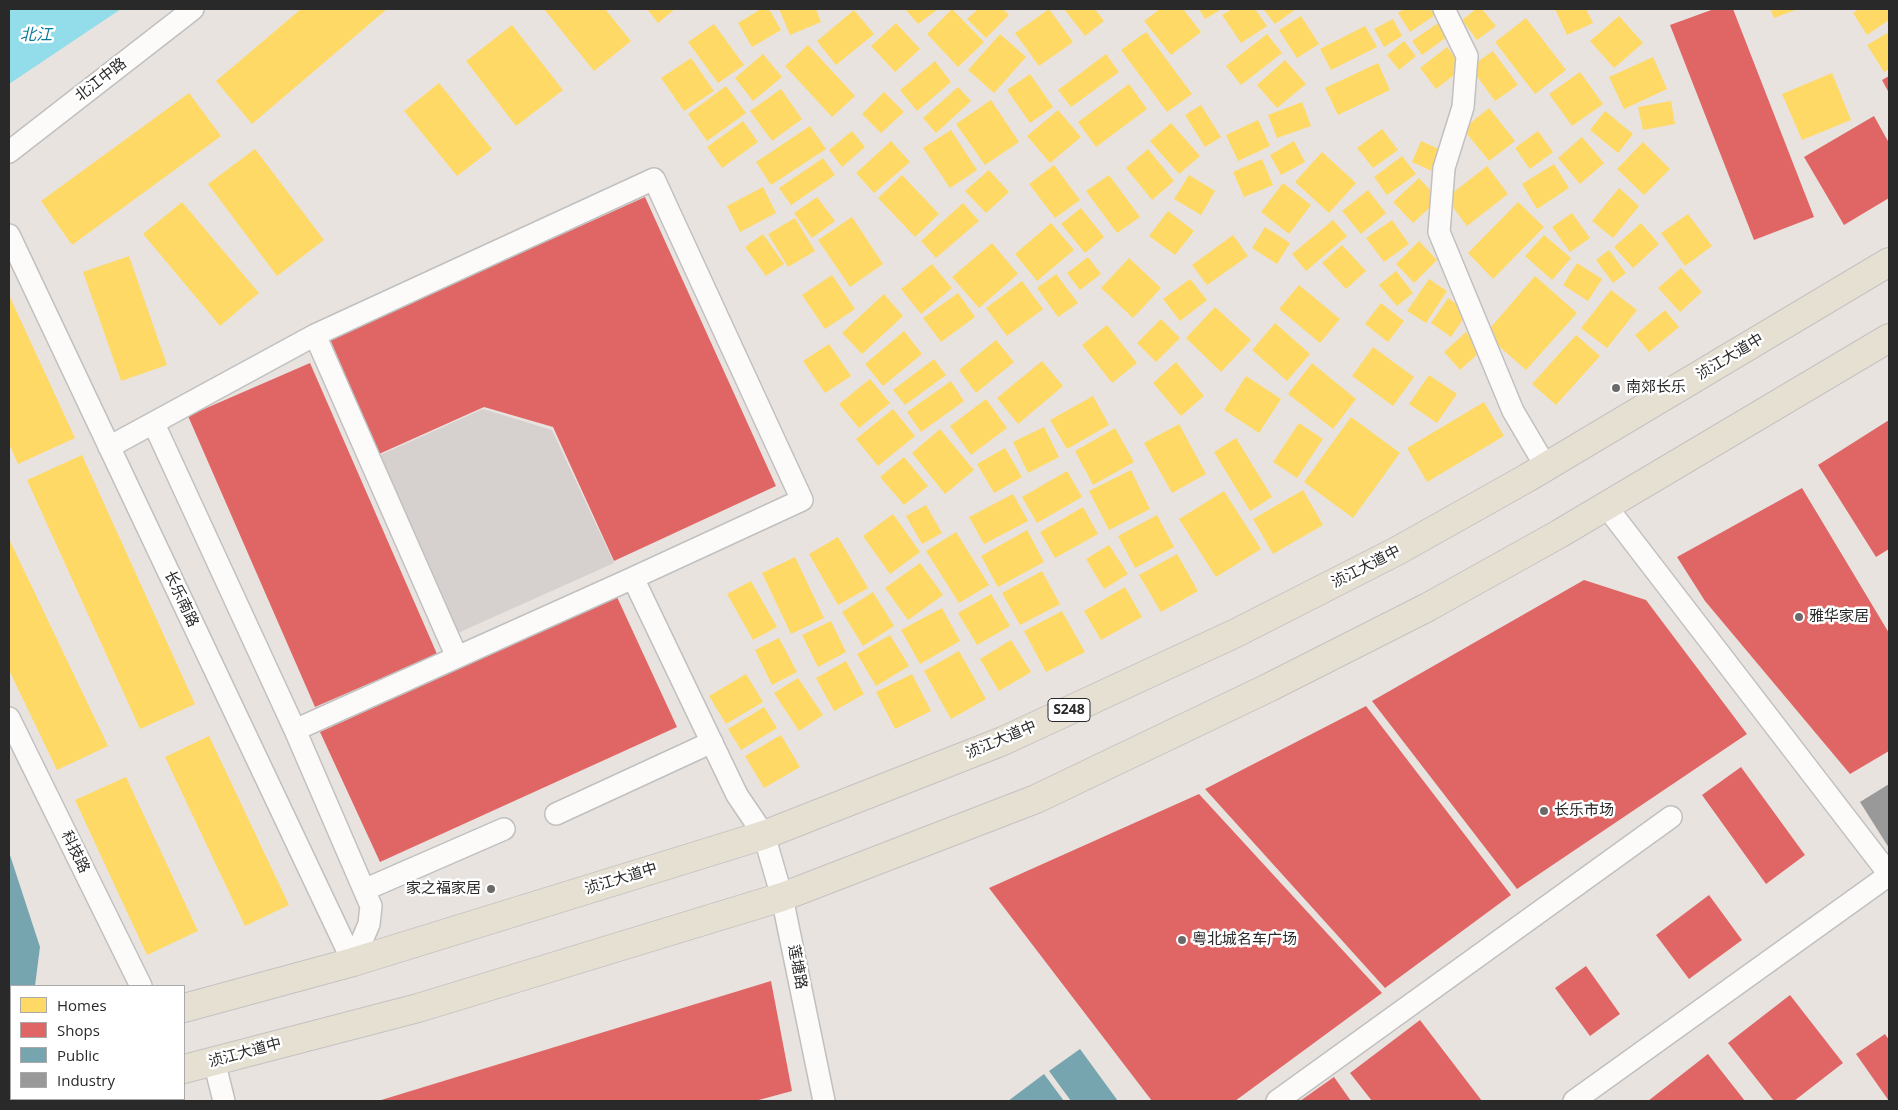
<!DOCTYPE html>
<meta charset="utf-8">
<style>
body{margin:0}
#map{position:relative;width:1898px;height:1110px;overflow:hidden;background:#e8e3df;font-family:"Open Sans",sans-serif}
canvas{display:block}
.frame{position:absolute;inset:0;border:10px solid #292929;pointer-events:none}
.legend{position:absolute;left:10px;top:985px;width:175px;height:115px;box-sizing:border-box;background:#fff;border:1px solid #a9a9a9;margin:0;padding:6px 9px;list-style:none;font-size:15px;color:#292929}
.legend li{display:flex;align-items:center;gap:10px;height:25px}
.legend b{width:25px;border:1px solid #a9a9a9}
</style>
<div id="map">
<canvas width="1898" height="1110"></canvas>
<div class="frame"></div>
<ul class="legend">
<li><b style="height:14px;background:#ffd966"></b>Homes</li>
<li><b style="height:14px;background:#e06666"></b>Shops</li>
<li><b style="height:14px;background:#76a5af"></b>Public</li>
<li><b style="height:14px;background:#999"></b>Industry</li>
</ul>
</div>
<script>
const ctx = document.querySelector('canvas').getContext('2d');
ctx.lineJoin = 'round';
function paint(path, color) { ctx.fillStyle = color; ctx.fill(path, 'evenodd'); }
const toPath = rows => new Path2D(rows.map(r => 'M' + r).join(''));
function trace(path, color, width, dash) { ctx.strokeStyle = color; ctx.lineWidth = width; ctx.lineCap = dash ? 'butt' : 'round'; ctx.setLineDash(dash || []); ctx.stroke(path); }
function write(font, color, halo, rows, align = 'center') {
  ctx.font = font + ' "Open Sans","Noto Sans SC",sans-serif'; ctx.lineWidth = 5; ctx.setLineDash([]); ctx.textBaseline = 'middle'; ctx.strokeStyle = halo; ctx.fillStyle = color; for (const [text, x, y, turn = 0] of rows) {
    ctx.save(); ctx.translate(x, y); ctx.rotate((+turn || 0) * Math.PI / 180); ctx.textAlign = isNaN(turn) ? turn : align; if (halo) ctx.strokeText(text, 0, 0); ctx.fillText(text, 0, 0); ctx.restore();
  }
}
const plaza = toPath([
 [483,409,552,430,614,563,458,633,378,456]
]);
const water = toPath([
 [9,9,121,9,9,84]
]);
const homes = toPath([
 [301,9,387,9,252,124,216,81],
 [544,9,605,9,631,41,594,71],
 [647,9,675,9,658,23],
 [761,9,769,9,781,30,752,47,738,23],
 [779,9,816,9,821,22,790,35],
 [905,9,938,9,918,24],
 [952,9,984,42,958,67,927,34],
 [978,9,1003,9,1009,15,986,38,967,19],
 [1049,9,1073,42,1039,66,1015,33],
 [1064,9,1095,9,1104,21,1085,36],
 [1160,9,1183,9,1201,32,1171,55,1144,21],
 [1199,9,1222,9,1205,19],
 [1232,9,1255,9,1267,26,1241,43,1222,15],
 [1263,9,1296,9,1275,24],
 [1404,9,1431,9,1435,15,1410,32,1398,13],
 [1476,9,1482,9,1496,26,1477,40,1462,20],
 [1555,9,1586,9,1593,23,1567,35],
 [1770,9,1798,9,1774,18],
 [1859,9,1889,9,1889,20,1867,35,1853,13],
 [854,10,874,34,836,65,817,41],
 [1301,16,1319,44,1297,58,1279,30],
 [1619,16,1643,43,1614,68,1590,41],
 [1526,18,1566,70,1535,94,1495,42],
 [1393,19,1402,36,1384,47,1374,29],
 [896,23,920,49,895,72,871,46],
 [1438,23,1448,36,1422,55,1412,41],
 [714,24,744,65,718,83,688,42],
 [512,25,563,90,516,126,466,61],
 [1365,26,1377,47,1331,70,1320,49],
 [1146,32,1192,94,1167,112,1121,50],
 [1889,32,1889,69,1884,72,1867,45],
 [1000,34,1026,57,994,93,968,70],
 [1267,34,1282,53,1241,85,1226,66],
 [1404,41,1416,56,1399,70,1387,55],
 [808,45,855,96,832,117,785,66],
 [1447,47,1463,68,1436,89,1420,68],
 [1493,51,1518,85,1495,101,1470,67],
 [763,54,782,77,753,101,735,78],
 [1106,54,1119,72,1071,107,1058,90],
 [1653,57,1667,89,1624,109,1609,77],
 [691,58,714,91,684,111,661,78],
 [1285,60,1306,84,1277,108,1257,85],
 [935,61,951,82,917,111,900,90],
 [1378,63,1390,90,1338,115,1325,88],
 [1580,72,1603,104,1572,126,1549,94],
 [1832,73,1851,120,1802,140,1782,94],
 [1030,74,1053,107,1030,123,1007,90],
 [439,83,492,149,457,176,404,111],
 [1129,84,1147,109,1096,147,1078,122],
 [726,86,746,113,707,141,688,114],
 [958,87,971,101,936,133,923,118],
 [781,89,802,119,772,141,750,111],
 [884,92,904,112,881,133,862,114],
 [189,93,221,136,72,245,41,201],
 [991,100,1019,142,985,165,956,124],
 [1671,101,1675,124,1643,130,1638,107],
 [1302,102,1311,126,1277,138,1268,115],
 [1201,105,1221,137,1205,147,1185,115],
 [1489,108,1515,141,1489,161,1463,129],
 [1058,110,1081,137,1050,163,1027,136],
 [1605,111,1633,134,1618,153,1590,130],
 [1258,120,1270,146,1238,161,1226,135],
 [743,121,758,142,722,168,707,147],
 [1171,123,1200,156,1179,174,1150,141],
 [810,126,826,149,771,185,756,162],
 [1382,129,1398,150,1373,168,1357,148],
 [951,130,977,170,950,188,923,148],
 [852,131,865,147,842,167,829,150],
 [1538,131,1553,152,1530,169,1515,148],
 [1582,137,1604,163,1580,184,1558,158],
 [891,141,910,162,874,193,856,173],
 [1294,141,1305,162,1281,175,1270,155],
 [1421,141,1441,150,1432,171,1412,162],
 [1643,142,1670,169,1644,195,1617,169],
 [255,149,324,240,277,276,208,184],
 [1148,149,1174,181,1152,200,1126,168],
 [1322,152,1356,183,1329,213,1295,182],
 [1402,156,1416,174,1387,195,1374,177],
 [823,158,835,175,791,205,779,188],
 [1262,159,1273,185,1244,197,1233,172],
 [1554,164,1569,188,1537,209,1522,184],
 [1054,165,1080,200,1055,218,1029,184],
 [1487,166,1508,194,1467,226,1446,198],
 [989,170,1009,192,986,213,965,191],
 [902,175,939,214,915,237,878,198],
 [1109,175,1140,217,1117,233,1086,191],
 [1189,175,1215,191,1201,215,1174,199],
 [1419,178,1439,199,1413,223,1393,202],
 [1283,183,1311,205,1289,234,1261,212],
 [763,187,776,213,740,232,727,206],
 [1619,188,1639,206,1613,238,1592,221],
 [1368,190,1386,213,1361,234,1342,211],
 [817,197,835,221,812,238,794,213],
 [182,202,259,293,220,326,143,234],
 [1518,202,1544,227,1493,279,1468,253],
 [963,203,979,221,936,258,921,241],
 [1081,208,1104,237,1085,253,1061,224],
 [1168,211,1194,231,1175,255,1149,236],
 [1572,213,1590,238,1570,252,1552,227],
 [1688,214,1712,246,1685,266,1661,233],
 [852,217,883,264,850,287,818,240],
 [795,218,815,251,788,267,768,234],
 [1333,220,1347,236,1306,271,1292,254],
 [1392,220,1409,244,1384,262,1366,238],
 [1051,223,1074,250,1037,281,1015,254],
 [1641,223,1659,244,1633,268,1614,247],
 [1265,227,1290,243,1277,264,1252,248],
 [763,234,784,264,766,276,745,247],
 [1233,235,1248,256,1207,285,1192,265],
 [1544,235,1571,258,1552,280,1525,256],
 [1419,241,1437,260,1414,283,1396,264],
 [992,243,1018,274,979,308,952,277],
 [1342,245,1366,271,1346,289,1322,263],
 [1609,250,1626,273,1613,283,1596,260],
 [129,256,167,365,121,381,83,272],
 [1088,257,1101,274,1080,290,1067,273],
 [1129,258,1161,288,1133,318,1101,288],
 [1577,263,1602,279,1588,301,1563,285],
 [932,264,952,288,921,314,901,289],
 [1681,268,1702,292,1680,312,1658,288],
 [1396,271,1413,293,1397,306,1379,285],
 [1056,274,1078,303,1058,317,1037,288],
 [832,275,855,309,825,329,802,295],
 [1535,276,1577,313,1526,370,1485,334],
 [1190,279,1207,300,1180,321,1163,299],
 [1429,279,1447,291,1426,323,1407,311],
 [1022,281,1043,309,1007,336,986,308],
 [1299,285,1340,319,1320,343,1279,309],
 [1611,290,1637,310,1607,348,1581,328],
 [958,293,975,317,941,342,923,318],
 [884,294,903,316,862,354,842,333],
 [9,295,75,438,18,464,9,444],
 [1448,298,1468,312,1451,337,1431,323],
 [1381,303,1404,321,1388,342,1365,324],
 [1215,307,1251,340,1221,372,1186,338],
 [1665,310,1679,327,1649,352,1635,335],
 [1161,319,1180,338,1156,362,1137,343],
 [1275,323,1310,354,1287,381,1252,350],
 [1107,325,1137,363,1112,383,1082,345],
 [904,331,922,354,883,386,865,364],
 [1466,332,1482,350,1460,370,1444,352],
 [1576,335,1600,356,1556,405,1532,384],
 [996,340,1014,362,976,393,959,370],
 [829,344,851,376,825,393,803,361],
 [1373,347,1414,377,1393,406,1352,376],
 [934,359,946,375,905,405,893,390],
 [1042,361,1063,386,1018,424,997,398],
 [1176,362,1204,396,1181,416,1153,383],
 [1312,363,1356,399,1333,429,1288,394],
 [1429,375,1457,394,1437,423,1409,404],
 [1246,376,1281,399,1259,433,1224,410],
 [870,379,890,403,859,428,839,404],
 [951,381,964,401,921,432,907,412],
 [1093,396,1109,425,1067,449,1050,420],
 [986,399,1007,428,971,455,950,426],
 [1484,402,1504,436,1427,482,1407,448],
 [893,409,915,436,878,466,856,439],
 [1351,417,1400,453,1353,518,1304,482],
 [1299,423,1323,439,1297,478,1273,462],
 [1179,424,1206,474,1172,493,1144,443],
 [1044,427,1059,457,1028,473,1013,442],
 [1115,428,1134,462,1093,485,1075,451],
 [940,429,974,470,945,494,912,453],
 [1236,438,1272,497,1250,511,1214,452],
 [1005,448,1022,477,994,493,977,464],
 [82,455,195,704,140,729,27,480],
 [904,457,928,486,904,505,880,477],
 [1131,470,1150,509,1109,530,1089,491],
 [1067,471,1082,497,1037,523,1022,497],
 [1303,490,1323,525,1273,554,1253,519],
 [1224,491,1261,549,1216,577,1179,519],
 [1013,494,1028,521,984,544,969,517],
 [926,505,942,533,922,544,906,516],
 [1083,507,1098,534,1055,558,1040,532],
 [893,514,920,552,890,574,863,536],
 [1157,515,1174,547,1135,568,1118,536],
 [1027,530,1044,562,998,587,981,556],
 [956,532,989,585,959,603,926,551],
 [838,537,868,588,838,605,809,554],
 [9,539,108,746,57,770,9,670],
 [1109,545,1128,574,1104,589,1086,559],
 [1177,554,1198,591,1161,612,1139,575],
 [795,557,824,618,791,634,762,573],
 [920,563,943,595,908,620,885,588],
 [1042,571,1060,604,1020,625,1002,593],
 [751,581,777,627,753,640,727,594],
 [1125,587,1142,617,1101,640,1084,611],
 [873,592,894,626,863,646,842,612],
 [991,594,1010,626,977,645,958,613],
 [942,608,960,641,920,664,901,630],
 [1062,611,1085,652,1046,672,1024,631],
 [831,621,846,652,818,667,802,635],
 [890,635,909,666,876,686,857,654],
 [779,638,797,672,772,685,755,650],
 [1011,640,1031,672,999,691,980,659],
 [959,651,986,699,951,719,924,671],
 [846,661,864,694,834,711,816,678],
 [746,674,763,702,726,724,709,696],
 [912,674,931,711,895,729,876,692],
 [798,678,823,715,799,731,774,693],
 [764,707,777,728,741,750,728,729],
 [781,735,800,767,764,788,745,756],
 [209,736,289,905,245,926,165,757],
 [126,777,198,931,147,955,75,800]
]);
const shops = toPath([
 [1714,9,1733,9,1814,217,1754,240,1670,25],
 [1889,76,1889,93,1882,80],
 [1874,116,1889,143,1889,198,1844,225,1804,157],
 [645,197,776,486,614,561,553,427,484,407,379,454,330,339],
 [310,363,437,654,315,707,188,416],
 [1889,420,1889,549,1876,557,1818,465],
 [1802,488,1889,633,1889,751,1850,774,1705,601,1677,557],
 [1584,580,1646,600,1747,734,1517,889,1372,701],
 [617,597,677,727,380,862,320,732],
 [1366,706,1511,895,1385,988,1205,789],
 [1741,767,1805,855,1766,884,1702,795],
 [1199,794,1382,993,1235,1101,1152,1101,989,888],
 [1709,895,1742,940,1689,979,1656,935],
 [1586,966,1620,1014,1590,1036,1555,988],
 [771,981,792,1091,755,1101,378,1101],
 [1790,995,1843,1063,1794,1101,1774,1101,1728,1043],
 [1420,1020,1482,1101,1372,1101,1350,1073],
 [1885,1034,1889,1040,1889,1101,1856,1054],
 [1708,1054,1745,1101,1648,1101],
 [1334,1077,1351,1101,1300,1101]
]);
const public = toPath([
 [9,852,40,947,35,986,11,986,11,999,9,1001],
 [1080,1049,1118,1101,1071,1101,1049,1071],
 [1044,1074,1064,1101,1008,1101]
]);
const industry = toPath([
 [1889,784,1889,848,1860,802]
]);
const minor = toPath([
 [1444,9,1467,56,1463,107,1444,168,1439,232,1513,411,1546,467],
 [9,152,193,9],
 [9,235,353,962],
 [315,335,457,657],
 [154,424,295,730,371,906,369,924,353,962],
 [109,447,315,335,654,179,802,500,633,578,737,795,764,835,782,897,824,1101],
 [1606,506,1889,874],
 [9,718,141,986],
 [295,730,633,578],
 [556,814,712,742],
 [364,890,504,829],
 [214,1061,224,1101],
 [1277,1101,1671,817],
 [1574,1101,1889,875]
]);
const major = toPath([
 [184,1008,353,962,764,835,1003,741,1236,633,1397,551,1527,478,1889,262],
 [9,1053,11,1052],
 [184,1069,418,1008,782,897,1036,799,1270,687,1428,607,1559,534,1889,338],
 [58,1101,68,1099]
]);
const markers = [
 [1616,388,5,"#6c6a69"],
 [1799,617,5,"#6c6a69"],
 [1544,811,5,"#6c6a69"],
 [491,889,5,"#6c6a69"],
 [1182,940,5,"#6c6a69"]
];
const shields = [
 [1069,710,42]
];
const shieldNames = [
 ["S248",1069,710]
];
const streetNames = [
 ["北江中路",101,80,-38],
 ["浈江大道中",1730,357,-31],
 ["浈江大道中",1366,567,-27],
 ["长乐南路",181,599,65],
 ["浈江大道中",1001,740,-23],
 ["科技路",75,852,64],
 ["浈江大道中",621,879,-17],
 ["莲塘路",797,967,79],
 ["浈江大道中",245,1053,-15]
];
const poiNames = [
 ["南郊长乐",1626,388],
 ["雅华家居",1809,617],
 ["长乐市场",1554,811],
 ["家之福家居",481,889,"right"],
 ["粤北城名车广场",1192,940]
];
const waterNames = [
 ["北江",36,35]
];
paint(plaza, '#d6d1ce');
paint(water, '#93ddea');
paint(homes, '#ffd966');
paint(shops, '#e06666');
paint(public, '#76a5af');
paint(industry, '#999');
trace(minor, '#c1c0c0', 24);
trace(major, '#c4c2c1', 30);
trace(minor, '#fcfbfa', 21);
trace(major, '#e6e0d3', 28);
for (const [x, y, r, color] of markers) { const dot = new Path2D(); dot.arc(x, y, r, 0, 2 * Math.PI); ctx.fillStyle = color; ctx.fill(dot); trace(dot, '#fff', 2); }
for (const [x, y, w] of shields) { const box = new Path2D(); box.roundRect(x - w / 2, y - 11.5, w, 23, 4); ctx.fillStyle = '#fff'; ctx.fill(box); trace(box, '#292929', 1); }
write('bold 14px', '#292929', null, shieldNames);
write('15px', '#292929', '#fff', streetNames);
write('15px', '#292929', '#fff', poiNames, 'left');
write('italic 16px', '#0d7999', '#fff', waterNames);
</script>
